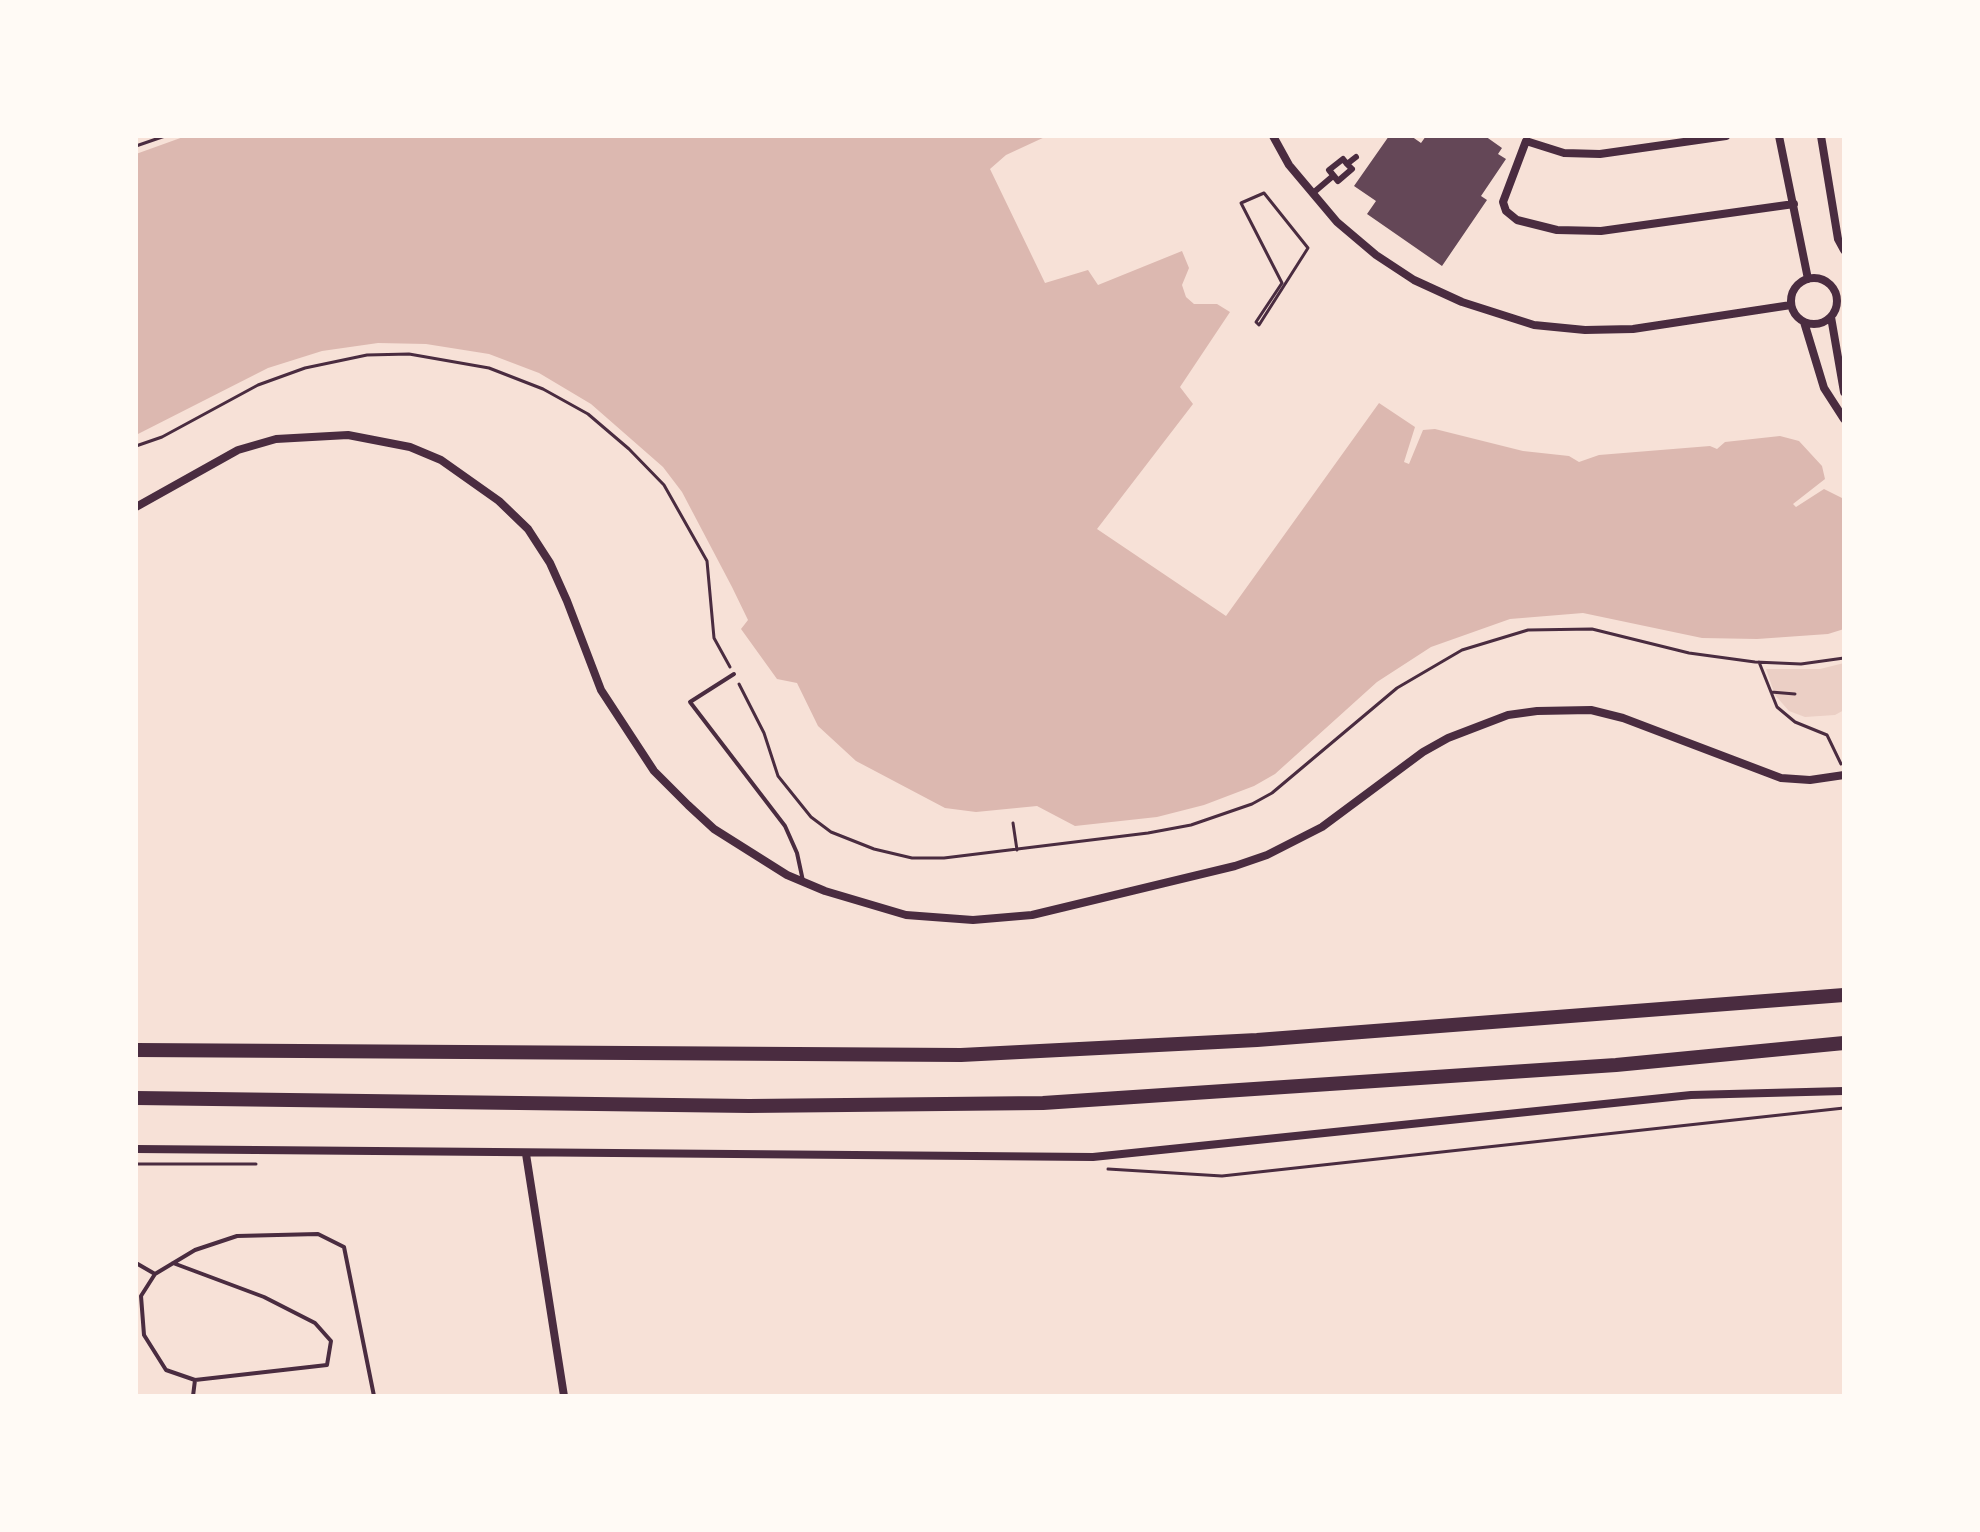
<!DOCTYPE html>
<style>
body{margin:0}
#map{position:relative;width:1980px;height:1532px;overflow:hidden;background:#f7e1d7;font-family:Roboto,sans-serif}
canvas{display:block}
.frame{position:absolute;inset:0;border:138px solid #fffaf5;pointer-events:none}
</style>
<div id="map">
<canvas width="1980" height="1532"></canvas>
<div class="frame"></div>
</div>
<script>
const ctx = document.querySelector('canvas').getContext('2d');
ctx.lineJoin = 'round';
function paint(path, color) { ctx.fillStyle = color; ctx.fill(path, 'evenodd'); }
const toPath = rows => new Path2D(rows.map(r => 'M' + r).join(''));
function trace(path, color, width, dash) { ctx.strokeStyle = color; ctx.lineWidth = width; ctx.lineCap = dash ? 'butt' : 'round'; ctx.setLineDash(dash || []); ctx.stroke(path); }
const green = toPath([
 [1844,663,1844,710,1835,715,1805,717,1789,711,1775,695,1766,669,1820,669]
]);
const water = toPath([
 [186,136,1047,136,1006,155,990,169,1045,283,1088,270,1098,285,1182,251,1189,268,1182,285,1186,297,1194,304,1217,304,1230,312,1180,387,1193,404,1097,529,1226,616,1379,403,1415,427,1404,462,1409,464,1423,430,1435,429,1523,451,1569,456,1579,462,1599,455,1710,446,1717,449,1725,442,1780,436,1799,441,1822,466,1825,479,1793,504,1796,507,1824,489,1844,499,1844,629,1828,634,1757,639,1702,638,1583,613,1510,619,1431,647,1377,682,1275,774,1254,786,1204,805,1157,817,1075,826,1037,806,976,812,945,808,856,761,818,726,797,683,777,679,741,629,748,620,732,587,682,492,663,467,591,404,539,373,489,354,426,344,378,343,322,351,268,368,136,435,136,154]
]);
const building = toPath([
 [1389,136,1411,136,1421,143,1426,136,1485,136,1502,148,1498,154,1506,159,1481,196,1487,200,1442,266,1367,214,1376,201,1354,186]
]);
const path = toPath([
 [136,146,165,136],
 [1264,193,1308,248,1259,325,1256,322,1282,283,1241,203,1264,193],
 [136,446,162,437,258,385,305,368,367,355,409,354,489,368,543,389,588,414,629,449,664,485,707,561,714,638,730,667],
 [1759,662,1777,707,1795,722,1827,735,1841,764],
 [739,684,764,733,778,776,811,817,831,832,874,849,912,858,944,858,1148,833,1191,825,1252,804,1272,793,1397,688,1462,650,1528,630,1592,629,1689,653,1755,662,1801,664,1844,658],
 [1771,692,1795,694],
 [1013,823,1017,850],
 [136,1164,256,1164],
 [1108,1169,1222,1176,1844,1108]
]);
const service = toPath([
 [734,674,690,702,785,826,797,853,803,881],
 [136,1263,155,1274,195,1250,237,1236,318,1234,344,1247,374,1396],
 [155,1274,141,1296,144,1335,166,1370,195,1380,327,1365,331,1341,315,1323,264,1297,173,1263],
 [193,1396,195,1380]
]);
const pedestrian = toPath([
 [1347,164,1343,159,1329,170,1338,181,1352,169,1347,164,1356,157],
 [1313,193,1333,176]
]);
const minor = toPath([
 [1273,136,1289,165,1337,222,1376,255,1414,280,1462,302,1534,325,1585,330,1633,329,1791,305],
 [1726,136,1600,154,1564,153,1526,141,1503,202,1506,211,1517,220,1557,230,1601,231,1794,204],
 [1779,136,1808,279],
 [1821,136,1838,239,1844,250],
 '1791 301a23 23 0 1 1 46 0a23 23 0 1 1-46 0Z',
 [1831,317,1844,392],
 [1804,322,1824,388,1844,419],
 [136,507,238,450,276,439,348,435,410,447,441,460,499,501,528,529,550,563,567,601,601,690,654,771,688,805,714,829,787,875,825,891,906,915,973,920,1032,915,1235,866,1267,855,1322,827,1423,752,1448,738,1508,715,1537,711,1591,710,1623,718,1781,778,1810,780,1844,775],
 [136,1149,1093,1157,1691,1095,1844,1091],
 [526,1154,564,1396]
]);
const primary = toPath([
 [136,1050,961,1055,1257,1040,1844,995],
 [136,1098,749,1106,1043,1103,1616,1065,1844,1043]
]);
paint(green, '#ebcfc5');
paint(water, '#dcb8b0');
paint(building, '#644757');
trace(path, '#4a2c40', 3);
trace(service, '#4a2c40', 4);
trace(pedestrian, '#4a2c40', 6);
trace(minor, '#4a2c40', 8);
trace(primary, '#4a2c40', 14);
</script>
